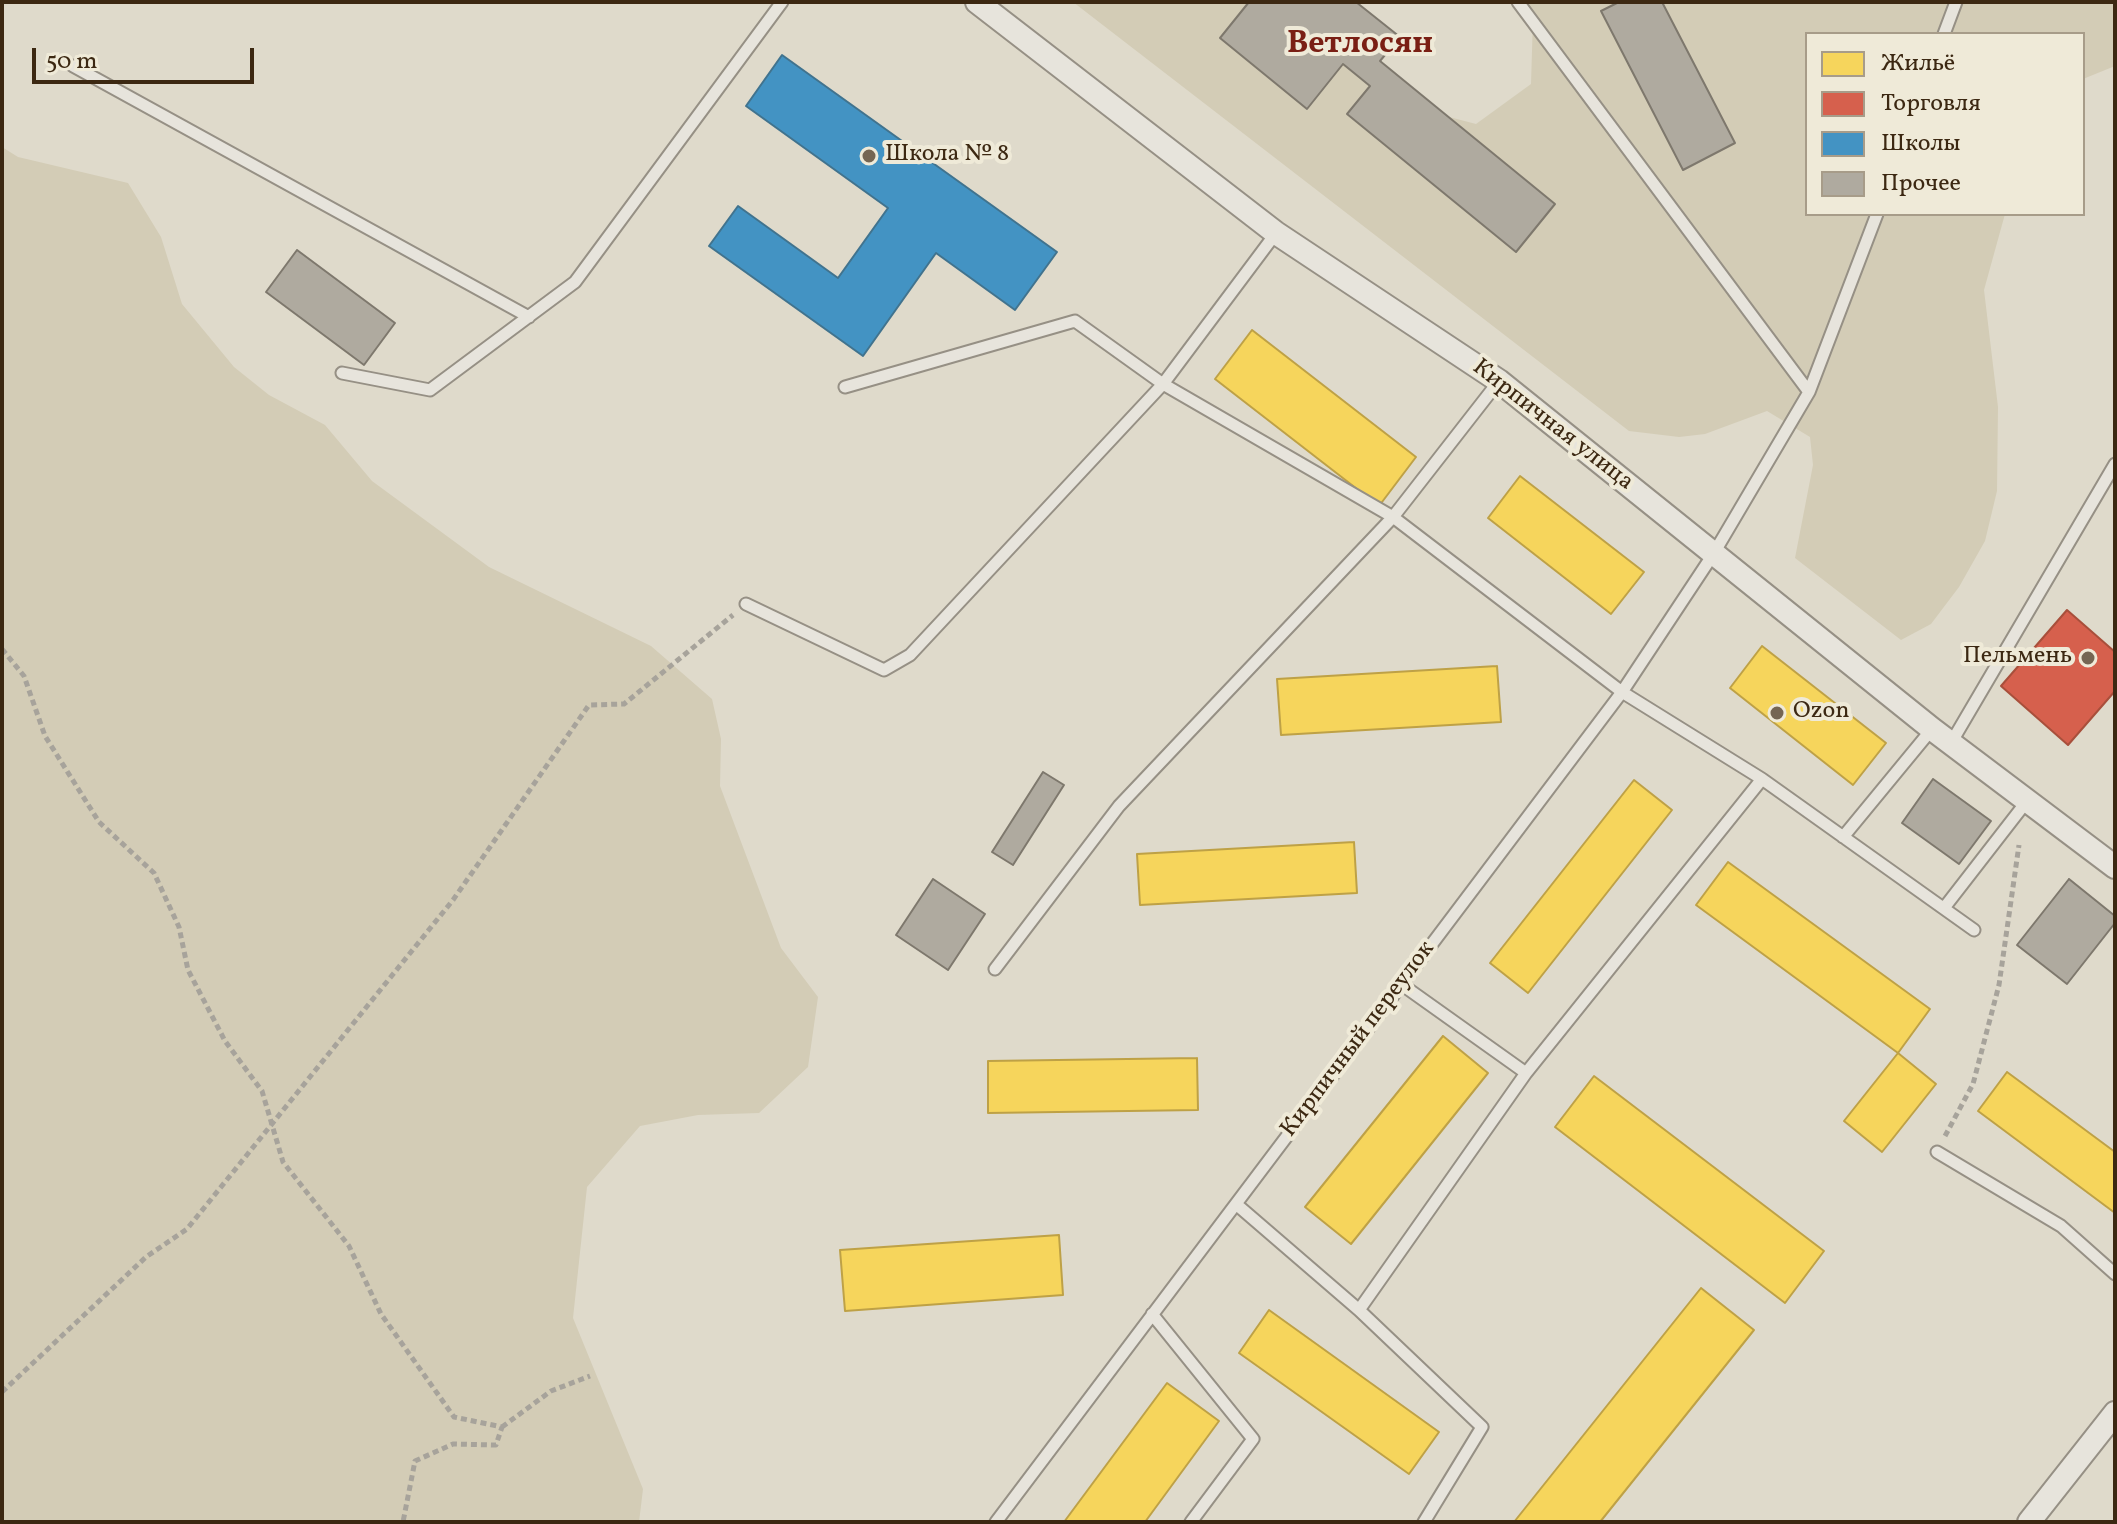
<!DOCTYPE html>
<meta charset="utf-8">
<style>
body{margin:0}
#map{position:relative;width:2117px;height:1524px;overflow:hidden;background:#dfdacb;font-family:Vollkorn,serif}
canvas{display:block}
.frame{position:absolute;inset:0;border:4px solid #3c2812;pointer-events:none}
.legend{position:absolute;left:1805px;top:32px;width:280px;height:184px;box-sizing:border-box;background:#efead8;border:2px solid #a79c89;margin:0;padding:10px 14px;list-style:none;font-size:24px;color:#3c2812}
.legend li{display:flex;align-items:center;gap:16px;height:40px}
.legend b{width:40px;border:2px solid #a79c89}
.scale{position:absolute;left:32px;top:48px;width:222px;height:36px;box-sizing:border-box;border:4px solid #3c2812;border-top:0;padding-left:10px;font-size:24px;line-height:28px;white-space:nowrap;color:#3c2812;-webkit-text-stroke:6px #efead8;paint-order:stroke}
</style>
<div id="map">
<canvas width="2117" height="1524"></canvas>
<div class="frame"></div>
<ul class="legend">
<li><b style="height:22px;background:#f6d55c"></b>Жильё</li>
<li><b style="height:22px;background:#d6604d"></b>Торговля</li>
<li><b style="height:22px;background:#4393c3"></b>Школы</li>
<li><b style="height:22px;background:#afaa9f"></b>Прочее</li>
</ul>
<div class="scale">50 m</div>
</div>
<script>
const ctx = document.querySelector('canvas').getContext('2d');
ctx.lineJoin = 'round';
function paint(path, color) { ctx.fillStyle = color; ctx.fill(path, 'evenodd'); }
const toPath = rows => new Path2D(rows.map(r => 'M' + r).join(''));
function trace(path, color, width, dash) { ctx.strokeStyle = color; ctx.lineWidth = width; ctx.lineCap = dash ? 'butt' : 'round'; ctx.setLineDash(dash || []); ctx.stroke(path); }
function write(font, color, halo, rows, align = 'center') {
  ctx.font = font + ' Vollkorn,serif'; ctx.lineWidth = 8; ctx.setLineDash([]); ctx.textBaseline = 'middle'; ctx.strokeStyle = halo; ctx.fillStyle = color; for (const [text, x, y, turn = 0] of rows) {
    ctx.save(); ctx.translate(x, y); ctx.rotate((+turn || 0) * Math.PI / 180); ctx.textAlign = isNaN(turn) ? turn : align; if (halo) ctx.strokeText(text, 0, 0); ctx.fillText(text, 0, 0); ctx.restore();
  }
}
const green = toPath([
 [1073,2,1265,2,1411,107,1476,124,1531,84,1533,18,1527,2,2115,2,2115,66,2083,79,2083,34,1807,34,1807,214,2005,214,1984,290,1998,407,1997,491,1985,541,1959,587,1931,624,1901,640,1795,558,1813,465,1810,437,1767,411,1705,434,1679,437,1629,431],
 [2,147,18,157,128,183,161,237,182,304,234,367,269,395,325,425,372,481,489,567,651,646,712,699,721,739,720,786,781,948,818,997,808,1067,759,1113,698,1115,640,1126,587,1187,573,1318,643,1489,639,1522,2,1522]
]);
const homes = toPath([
 [1252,330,1416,457,1379,506,1215,379,1252,330],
 [1520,476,1644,572,1611,614,1488,518,1520,476],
 [1762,646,1886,743,1853,785,1730,688,1762,646],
 [1497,666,1501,722,1281,735,1277,679,1497,666],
 [1634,780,1672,810,1528,993,1490,963,1634,780],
 [1354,842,1357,893,1140,905,1137,854,1354,842],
 [1728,862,1930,1009,1898,1053,1696,905,1728,862],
 [1443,1036,1488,1073,1351,1244,1305,1207,1443,1036],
 [1898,1053,1936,1084,1882,1152,1844,1121,1898,1053],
 [1197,1058,1198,1110,988,1113,988,1061,1197,1058],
 [2007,1072,2115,1152,2115,1213,1978,1111,2007,1072],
 [1594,1076,1824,1251,1785,1303,1555,1127,1594,1076],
 [1059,1235,1063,1295,845,1311,840,1250,1059,1235],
 [1701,1288,1754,1330,1600,1522,1514,1522,1701,1288],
 [1269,1310,1439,1432,1409,1474,1239,1353,1269,1310],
 [1167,1383,1219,1421,1145,1522,1064,1522,1167,1383]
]);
const shops = toPath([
 [2067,610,2115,652,2115,691,2068,745,2001,686,2067,610]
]);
const schools = toPath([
 [782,55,1057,252,1015,310,936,253,863,356,709,246,738,206,838,278,888,208,746,106,782,55]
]);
const building = toPath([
 [1249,2,1356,2,1400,37,1380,61,1555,204,1516,252,1347,114,1370,86,1343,64,1307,109,1220,38,1249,2],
 [1619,2,1662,2,1735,143,1683,170,1601,11,1619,2],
 [297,250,395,323,364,365,266,292,297,250],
 [1043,772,1064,785,1013,865,992,852,1043,772],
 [1933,779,1991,821,1959,864,1902,823,1933,779],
 [933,879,985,914,948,970,896,935,933,879],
 [2069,879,2115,916,2115,923,2067,984,2017,945,2069,879]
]);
const path = toPath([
 [2,649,24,676,45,736,99,822,154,873,179,927,188,970,225,1041,262,1091,283,1162,349,1246,381,1314,454,1417,502,1427,496,1445,453,1444,415,1461,403,1522],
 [1945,1136,1973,1084,1999,985,2019,845],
 [2,1392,146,1257,187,1229,453,900,589,705,624,704,733,615],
 [502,1427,551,1391,590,1376]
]);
const lane = toPath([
 [1944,34,1956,2],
 [73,66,529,317],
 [342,373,430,390,575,282,782,2],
 [845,387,1075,321,1163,384,1393,517,1622,692,1762,779,1974,930],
 [1809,392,1877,214],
 [746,604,884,670,910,655,1163,384,1276,233],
 [1951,743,2115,464],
 [1843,837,1932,729],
 [1944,908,2027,801],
 [995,969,1119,806,1393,517,1499,381],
 [1401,984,1526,1073],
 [1937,1152,2061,1226,2115,1274],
 [1236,1204,1359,1310,1482,1427,1424,1522],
 [1359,1310,1526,1073,1762,779],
 [1152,1314,1253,1439,1191,1522],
 [996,1522,1622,692,1714,553,1809,392,1518,2]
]);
const street = toPath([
 [977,2,1276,233,1499,381,1932,729,2115,867],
 [2029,1522,2115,1413]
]);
const markers = [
 [869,156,8,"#756653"],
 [2088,658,8,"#756653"],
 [1777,713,8,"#756653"]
];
const poiNames = [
 ["Школа № 8",885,156],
 ["Пельмень",2072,658,"right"],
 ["Ozon",1793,713]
];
const streetNames = [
 ["Кирпичная улица",1552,426,38],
 ["Кирпичный переулок",1359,1040,-53]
];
const districtNames = [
 ["Ветлосян",1360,46]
];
paint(green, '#d3ccb6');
paint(homes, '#f6d55c');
trace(homes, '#bea146', 2);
paint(shops, '#d6604d');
trace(shops, '#a84f3b', 2);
paint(schools, '#4393c3');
trace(schools, '#41738e', 2);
paint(building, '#afaa9f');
trace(building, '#7e786d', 2);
trace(lane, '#969085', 15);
trace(street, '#969085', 26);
trace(path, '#a7a39b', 5, [6, 4]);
trace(lane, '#e7e4dc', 11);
trace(street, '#e7e4dc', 22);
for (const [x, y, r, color] of markers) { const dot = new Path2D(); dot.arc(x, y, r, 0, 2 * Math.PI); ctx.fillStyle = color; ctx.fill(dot); trace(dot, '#efead8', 3); }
write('24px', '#3c2812', '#efead8', poiNames, 'left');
write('24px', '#3c2812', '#efead8', streetNames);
write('bold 32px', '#7a1f14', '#efead8', districtNames);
</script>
